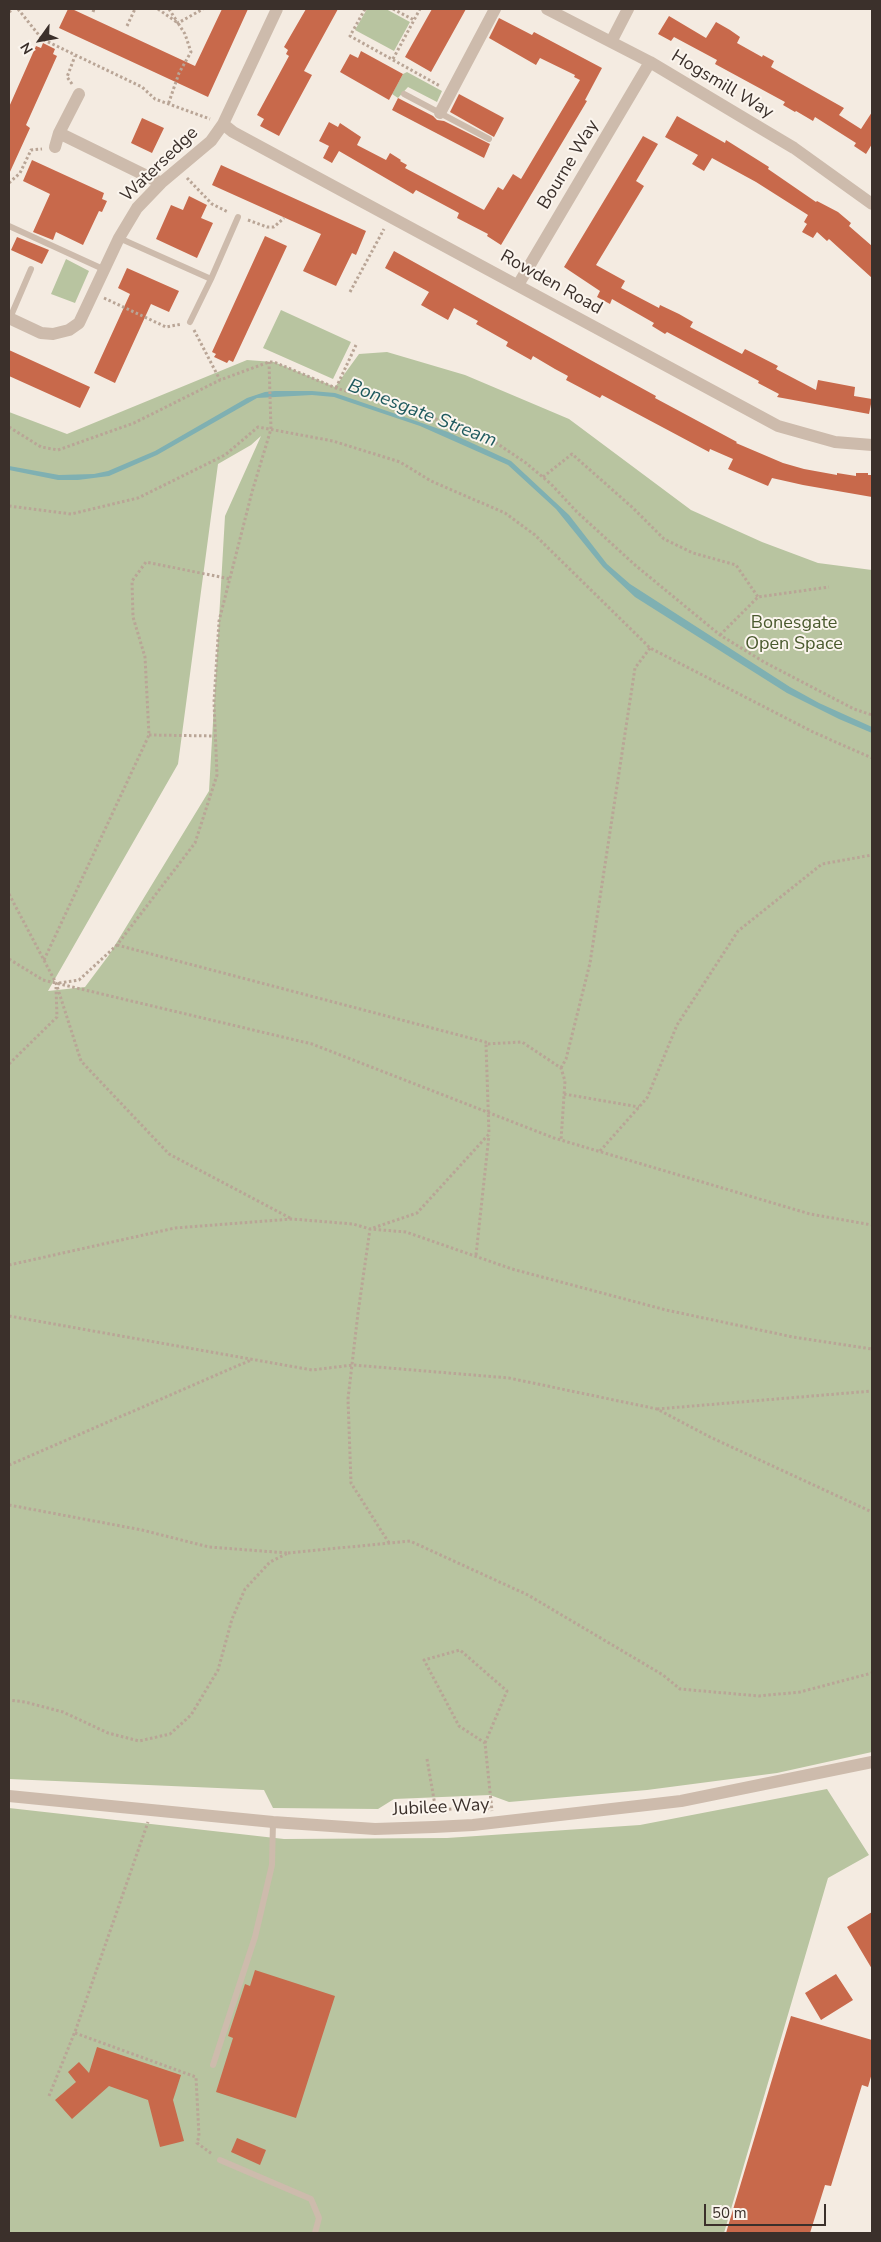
<!DOCTYPE html>
<style>
body{margin:0}
#map{position:relative;width:881px;height:2242px;overflow:hidden;background:#f4ebe1;font-family:"Nunito Sans",sans-serif}
canvas{display:block}
.frame{position:absolute;inset:0;border:10px solid #3b302b;pointer-events:none}
.north{position:absolute;left:15px;top:15px;width:50px;height:50px;-webkit-text-stroke:4px #fbf5ee;paint-order:stroke;rotate:238deg;font-size:14px;font-weight:700;line-height:20px;text-align:center;color:#3b302b}
.north::after{content:'';display:block;margin:auto;width:18px;height:22px;background:#3b302b;clip-path:polygon(50% 0,100% 100%,50% 72%,0 100%)}
.scale{position:absolute;left:704px;top:2204px;width:122px;height:22px;box-sizing:border-box;border:2px solid #3b302b;border-top:0;padding-left:6px;font-size:15px;line-height:18px;white-space:nowrap;color:#3b302b;-webkit-text-stroke:4px #fbf5ee;paint-order:stroke}
</style>
<div id="map">
<canvas width="881" height="2242"></canvas>
<div class="frame"></div>
<div class="north">N</div>
<div class="scale">50 m</div>
</div>
<script>
const ctx = document.querySelector('canvas').getContext('2d');
ctx.lineJoin = 'round';
function paint(path, color) { ctx.fillStyle = color; ctx.fill(path, 'evenodd'); }
const toPath = rows => new Path2D(rows.map(r => 'M' + r).join(''));
function trace(path, color, width, dash) { ctx.strokeStyle = color; ctx.lineWidth = width; ctx.lineCap = dash ? 'butt' : 'round'; ctx.setLineDash(dash || []); ctx.stroke(path); }
function write(font, color, halo, rows, align = 'center') {
  ctx.font = font + ' "Nunito Sans",sans-serif'; ctx.lineWidth = 4; ctx.setLineDash([]); ctx.textBaseline = 'middle'; ctx.strokeStyle = halo; ctx.fillStyle = color; for (const [text, x, y, turn = 0] of rows) {
    ctx.save(); ctx.translate(x, y); ctx.rotate((+turn || 0) * Math.PI / 180); ctx.textAlign = isNaN(turn) ? turn : align; if (halo) ctx.strokeText(text, 0, 0); ctx.fillText(text, 0, 0); ctx.restore();
  }
}
const green = toPath([
 [367,9,386,9,410,22,394,51,355,30],
 [407,72,442,91,437,102,408,87,398,98,392,94,403,74],
 [66,259,89,271,75,303,51,294],
 [281,310,351,342,333,379,263,348],
 [387,352,465,375,569,419,691,510,762,542,818,563,872,570,872,1752,777,1773,647,1790,509,1802,490,1795,394,1799,378,1809,273,1808,264,1790,9,1779,9,412,67,434,247,360,274,362,335,387,359,354],
 [261,436,225,516,209,791,109,955,85,987,48,991,178,764,218,464,251,445],
 [827,1789,869,1855,828,1878,724,2233,9,2233,9,1808,284,1839,447,1838,640,1825]
]);
const water = toPath([
 [275,391,312,391,335,393,448,432,511,461,569,515,607,564,630,584,790,687,819,703,872,727,872,733,839,719,787,693,635,597,603,567,556,509,508,465,420,426,334,397,312,395,257,398,157,455,109,476,78,480,58,480,9,470,9,466,59,475,94,474,108,471,155,451,247,398,265,392]
]);
const building = toPath([
 [68,9,72,9,195,66,222,9,248,9,208,97,59,28],
 [306,9,338,9,304,71,312,75,279,136,260,126,264,119,257,115,289,56,286,54,288,50,284,47],
 [432,9,466,9,431,72,405,57],
 [669,16,706,38,716,22,730,30,740,37,737,43,762,57,763,55,774,61,771,67,844,108,839,115,861,129,872,112,872,144,866,154,854,146,856,143,815,117,813,121,796,111,795,112,783,105,785,102,715,64,717,60,674,37,671,41,658,34],
 [499,18,532,35,534,32,602,68,585,100,587,101,501,245,487,236,488,234,457,218,459,213,416,190,413,194,339,151,332,163,323,158,329,146,319,141,329,122,338,127,340,123,361,137,357,145,386,160,390,153,401,160,400,161,407,165,405,168,484,210,498,187,503,190,513,174,521,179,580,80,574,77,575,75,540,58,536,65,489,38],
 [43,43,55,49,53,54,57,56,26,125,30,128,9,174,9,107,36,46,41,48],
 [361,51,403,74,389,100,340,72,350,54,358,58],
 [459,94,504,118,494,137,450,112],
 [398,98,433,116,437,120,444,121,490,144,484,158,392,110],
 [677,116,725,143,726,140,769,167,768,169,816,202,817,201,838,212,851,223,849,226,872,246,872,278,829,239,827,241,817,232,813,238,802,232,807,224,804,222,808,215,756,182,712,158,704,171,692,164,698,155,665,137],
 [142,118,164,128,152,153,131,143],
 [643,136,658,144,636,181,644,186,596,265,625,281,621,288,659,308,660,305,679,314,693,322,690,327,742,354,745,349,778,366,776,369,816,390,818,380,855,387,854,396,872,399,869,414,777,397,779,394,758,383,759,381,667,332,665,334,652,326,654,323,612,299,610,304,597,297,600,291,564,267],
 [32,160,104,193,102,199,107,201,102,212,99,211,83,245,56,232,53,240,33,232,50,194,23,181],
 [221,165,366,231,356,255,352,253,336,286,303,271,321,234,212,185],
 [189,196,207,205,201,218,213,223,197,258,156,239,171,205,183,210],
 [265,236,287,246,233,362,229,360,227,363,214,357,216,354,212,352],
 [17,237,49,250,42,264,11,250],
 [394,251,596,363,656,396,655,398,737,442,736,443,783,463,804,469,837,475,837,473,856,476,856,473,868,473,868,475,872,475,872,497,803,485,772,478,768,486,728,469,733,459,710,449,709,452,602,395,600,398,566,380,568,376,555,369,533,356,531,360,506,346,508,342,476,324,478,321,454,308,448,320,421,305,429,292,385,268],
 [127,268,179,291,169,312,151,304,115,383,94,373,130,294,118,288],
 [9,350,90,387,80,408,9,376],
 [872,1912,872,1969,847,1927],
 [255,1970,335,1996,296,2118,216,2092,233,2038,228,2036,245,1984,250,1986],
 [836,1974,853,2000,821,2020,805,1993],
 [791,2016,872,2040,872,2073,868,2087,862,2085,831,2186,825,2185,810,2233,726,2233],
 [97,2047,181,2075,173,2100,184,2141,160,2147,148,2100,109,2086,72,2119,55,2100,76,2082,68,2072,79,2062,89,2073],
 [237,2138,266,2150,260,2165,231,2152]
]);
const path = toPath([
 [18,9,42,39,142,87,155,99,210,119],
 [158,9,178,23,185,34,191,52,179,73,168,105],
 [169,9,178,23,203,9],
 [365,9,350,36,440,86],
 [393,9,414,20],
 [9,12,13,9],
 [93,12,94,9],
 [127,26,135,9],
 [393,59,420,9],
 [72,84,67,77,75,56],
 [187,178,212,204,228,212],
 [9,183,20,173,31,150,42,149],
 [248,220,267,227,274,227,284,218],
 [350,292,384,229],
 [104,298,166,327,182,324],
 [194,330,220,380],
 [336,388,356,345],
 [9,427,41,447,58,450,134,423,220,380,269,362,274,362,336,388,436,419,492,440,526,463,551,484,577,512,635,565,720,635,764,662,854,709,872,715],
 [543,477,572,454,633,508,664,539,693,553,736,565,758,597],
 [9,506,71,514,138,498,225,455,258,427,333,441,400,462,431,481,505,513,535,535,650,648,813,732,872,758],
 [720,635,758,597,829,587],
 [149,735,215,736],
 [9,894,56,983,81,1061,169,1154,292,1219],
 [117,945,489,1043],
 [9,959,43,980,312,1044,554,1138,810,1214,872,1225],
 [44,960,149,735,145,657,133,617,132,581,146,562,230,579],
 [59,983,79,980,117,945,195,843,217,775,214,702,219,621,252,492,271,429,269,362],
 [9,1064,57,1017,56,987],
 [561,1068,566,1059,590,963,635,668,650,648],
 [564,1094,639,1107],
 [600,1151,647,1098,677,1025,738,931,822,864,872,855],
 [476,1255,489,1135],
 [9,1265,175,1228,292,1219,353,1224,370,1229,406,1232,512,1269,666,1310,793,1337,872,1349],
 [9,1316,312,1370,353,1365,509,1378,657,1409,710,1437,872,1512],
 [657,1409,872,1391],
 [9,1465,251,1360],
 [9,1505,142,1530,209,1547,288,1553,270,1562,245,1589,232,1619,218,1670,191,1715,170,1734,139,1741,108,1733,63,1712,25,1702,9,1700],
 [389,1543,351,1483,348,1399,358,1313,370,1229,417,1213,489,1134,486,1044,522,1042,561,1068,565,1081,561,1140],
 [288,1553,410,1541,528,1595,663,1675,680,1689,759,1696,800,1692,872,1673],
 [485,1743,507,1691,460,1650,424,1660,459,1726,485,1743,492,1811],
 [427,1759,436,1811],
 [429,1811,485,1806,489,1809],
 [75,2033,196,2077,199,2136,197,2143,212,2154],
 [49,2096,76,2029,148,1822]
]);
const service = toPath([
 [404,94,489,139],
 [9,226,103,269],
 [119,238,211,279,190,322],
 [211,279,238,217],
 [10,318,31,269],
 [213,2065,255,1937,272,1865,273,1822],
 [220,2160,311,2199,319,2218,315,2233]
]);
const minor = toPath([
 [547,9,650,62,757,126,794,148,872,204],
 [611,42,628,9],
 [440,113,495,9],
 [223,124,233,132,778,426,835,442,872,445],
 [59,133,161,183],
 [55,147,59,133,79,94],
 [518,285,650,62],
 [9,318,41,333,53,334,69,330,79,323,119,238,137,208,161,183,211,141,223,124,277,9]
]);
const tertiary = toPath([
 [9,1796,273,1822,375,1829,434,1827,473,1825,681,1801,872,1762]
]);
const streetNames = [
 ["Hogsmill Way",722,85,31],
 ["Watersedge",160,165,-44],
 ["Bourne Way",569,165,-59],
 ["Rowden Road",551,283,29],
 ["Jubilee Way",441,1808,-3]
];
const parkNames = [
 ["Bonesgate",794,624],
 ["Open Space",794,645]
];
const waterNames = [
 ["Bonesgate Stream",422,414,21]
];
paint(green, '#b8c4a0');
paint(water, '#7fb0b2');
paint(building, '#c8694b');
trace(path, '#b9a596', 3, [2.5, 2.5]);
trace(service, '#cdbbac', 6);
trace(minor, '#cdbbac', 12);
trace(tertiary, '#cdbbac', 12);
write('18px', '#3b302b', '#fbf5ee', streetNames);
write('18px', '#4a5a2e', '#fbf5ee', parkNames);
write('italic 19px', '#1f5a5e', '#fbf5ee', waterNames);
</script>
